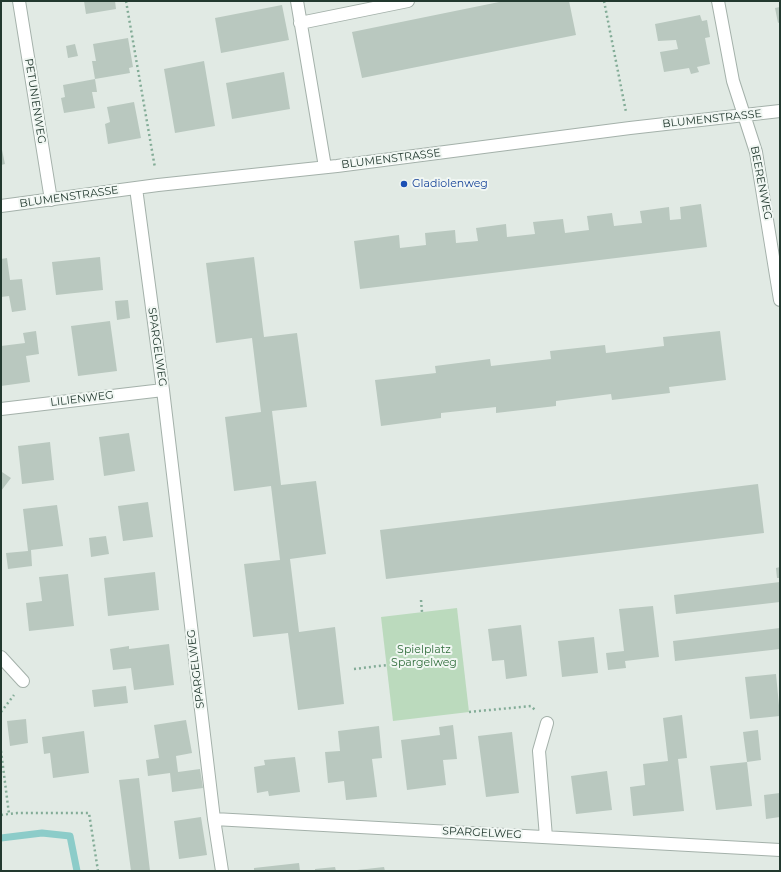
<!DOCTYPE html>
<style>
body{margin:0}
#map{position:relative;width:781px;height:872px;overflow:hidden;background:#e1eae4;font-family:Montserrat,sans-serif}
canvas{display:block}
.frame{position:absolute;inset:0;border:2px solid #22392f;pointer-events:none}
</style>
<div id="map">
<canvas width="781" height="872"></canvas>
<div class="frame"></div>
</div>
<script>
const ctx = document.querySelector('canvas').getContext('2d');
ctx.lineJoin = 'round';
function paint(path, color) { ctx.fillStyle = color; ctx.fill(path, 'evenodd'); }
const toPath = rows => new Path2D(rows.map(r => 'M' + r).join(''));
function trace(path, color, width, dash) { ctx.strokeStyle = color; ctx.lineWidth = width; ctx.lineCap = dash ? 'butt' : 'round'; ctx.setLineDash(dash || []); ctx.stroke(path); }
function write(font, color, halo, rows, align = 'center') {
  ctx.font = font + ' Montserrat,sans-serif'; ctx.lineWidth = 4; ctx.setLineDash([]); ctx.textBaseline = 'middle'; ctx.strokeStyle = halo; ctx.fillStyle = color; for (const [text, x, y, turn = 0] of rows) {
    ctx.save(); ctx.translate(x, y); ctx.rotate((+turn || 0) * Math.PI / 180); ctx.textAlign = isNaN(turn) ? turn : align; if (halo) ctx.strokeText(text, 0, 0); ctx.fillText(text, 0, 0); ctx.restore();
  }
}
const green = toPath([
 [457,608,469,712,393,721,381,617]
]);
const stream = toPath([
 [1,838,42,833,70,836,77,871]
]);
const building = toPath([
 [84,1,115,1,116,9,86,14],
 [504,1,569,1,576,35,362,78,352,32],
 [282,5,289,40,221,53,215,18],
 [780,7,780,22,778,23,775,8],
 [700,15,702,21,707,20,710,37,705,38,710,64,697,67,699,72,691,74,689,68,664,72,660,52,678,49,676,40,658,41,655,24],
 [128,38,133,67,129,68,130,73,95,79,92,61,96,61,93,44],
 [75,44,78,56,68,58,66,46],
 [204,61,215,126,175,133,164,69],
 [284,72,290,109,232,119,226,83],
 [95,79,97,92,92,92,95,108,64,113,61,98,65,97,63,85],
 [134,102,141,138,108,144,105,124,110,122,107,107],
 [1,145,5,164,1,165],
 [701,204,707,247,360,289,354,241,399,235,400,248,426,245,425,233,455,230,456,243,478,241,476,228,506,224,507,237,535,234,533,222,563,219,565,233,589,230,587,216,612,213,614,226,642,223,640,211,669,207,670,220,681,219,680,207],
 [100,257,103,290,56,295,52,262],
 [254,257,264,337,297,333,307,407,272,411,281,485,316,481,326,554,290,559,299,632,335,627,344,704,298,710,288,633,253,637,244,564,280,560,271,486,234,491,225,417,261,412,252,338,216,343,206,263],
 [7,258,10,280,22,279,26,310,12,312,9,296,1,297,1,259],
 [128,300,130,318,117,320,115,301],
 [110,321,117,371,78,376,71,326],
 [36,331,39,354,26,356,30,382,1,386,1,346,25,343,23,333],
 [720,331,726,380,669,387,670,393,612,400,611,394,556,401,556,406,496,413,496,407,441,413,441,418,381,426,375,380,436,373,435,366,490,359,491,366,551,359,550,351,605,345,606,353,664,346,663,337],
 [129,433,135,471,104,476,99,437],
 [50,442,54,480,22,484,18,446],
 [2,472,11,478,1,491,1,473],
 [758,484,764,533,386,579,380,530],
 [148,502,153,537,123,541,118,506],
 [57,505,63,546,31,550,32,566,8,569,6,553,28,551,23,509],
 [106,536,109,554,91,557,89,538],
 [780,567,780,578,777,578,776,568],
 [155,572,159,610,108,616,104,578],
 [68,574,74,626,29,631,26,603,42,601,39,577],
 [780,582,780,602,676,614,674,595],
 [653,606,659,657,625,661,626,668,608,670,606,653,624,651,619,609],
 [521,625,527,676,506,679,504,660,492,661,488,629],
 [780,628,780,649,675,661,673,641],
 [594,637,598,673,562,677,558,641],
 [169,644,174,685,134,690,131,668,113,670,110,649,129,646,129,649],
 [776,674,780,716,750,719,745,677],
 [126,686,128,703,94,707,92,690],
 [682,715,687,758,678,759,684,811,633,816,630,787,645,785,643,764,668,761,663,718],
 [26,719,28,743,10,746,7,721],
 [186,720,192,753,176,756,178,772,200,769,203,788,172,792,170,773,148,776,146,760,159,758,154,725],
 [453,725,457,759,443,760,446,785,407,790,401,740,440,735,439,727],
 [379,726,382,758,372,759,377,797,346,800,344,781,328,783,325,752,340,751,338,731],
 [758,730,761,760,747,762,743,732],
 [84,731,89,773,53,778,50,753,44,754,42,737],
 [512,732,519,793,486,797,478,736],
 [295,757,300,792,269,796,268,791,257,793,254,767,265,765,264,760],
 [747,762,752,806,716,810,710,766],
 [607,771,612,810,576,814,571,776],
 [139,778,150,871,131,871,119,780],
 [780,793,780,817,766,819,764,795],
 [201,817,207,855,179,859,174,821],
 [299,863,300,871,254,871,254,868],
 [335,867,336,871,315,871,315,869],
 [384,867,385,871,357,871,357,870]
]);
const path = toPath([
 [126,1,155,168],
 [604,1,626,112],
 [421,600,422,612],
 [354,669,387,665],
 [1,712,14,695],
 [469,712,531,706,536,711],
 [1,751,9,814],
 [1,815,17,813,89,813,98,871]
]);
const minor = toPath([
 [19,1,51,200],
 [297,1,325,167],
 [718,1,733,81,756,152,780,300],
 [300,23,408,1],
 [136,188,163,390,214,819,780,850],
 [1,206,158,185,337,166,630,128,780,111],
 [1,409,163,390],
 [1,657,23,681],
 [214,819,222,871],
 [546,837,539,751,547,723]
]);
const markers = [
 [404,184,4,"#1a4fb4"]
];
const streetNames = [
 ["PETUNIENWEG",35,101,81],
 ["BLUMENSTRASSE",712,119,-6],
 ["BLUMENSTRASSE",391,159,-7],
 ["BEERENWEG",761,183,79],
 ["BLUMENSTRASSE",69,197,-8],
 ["SPARGELWEG",157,347,82],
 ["LILIENWEG",82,399,-7],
 ["SPARGELWEG",196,669,-97],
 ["SPARGELWEG",482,833,3]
];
const transitNames = [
 ["Gladiolenweg",412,184]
];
const parkNames = [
 ["Spielplatz",424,650],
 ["Spargelweg",424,663]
];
paint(green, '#bbdabd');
trace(stream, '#8cccc9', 7);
paint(building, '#b9c8bf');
trace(minor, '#a4b1aa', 14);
trace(path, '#83ac97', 2.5, [2, 3]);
trace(minor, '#fff', 12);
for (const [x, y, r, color] of markers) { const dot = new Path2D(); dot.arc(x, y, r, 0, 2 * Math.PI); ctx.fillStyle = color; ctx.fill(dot); trace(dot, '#f1f7f3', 1.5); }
write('11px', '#22392f', '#f1f7f3', streetNames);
write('11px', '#164399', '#f1f7f3', transitNames, 'left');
write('11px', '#306d3b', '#f1f7f3', parkNames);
</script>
